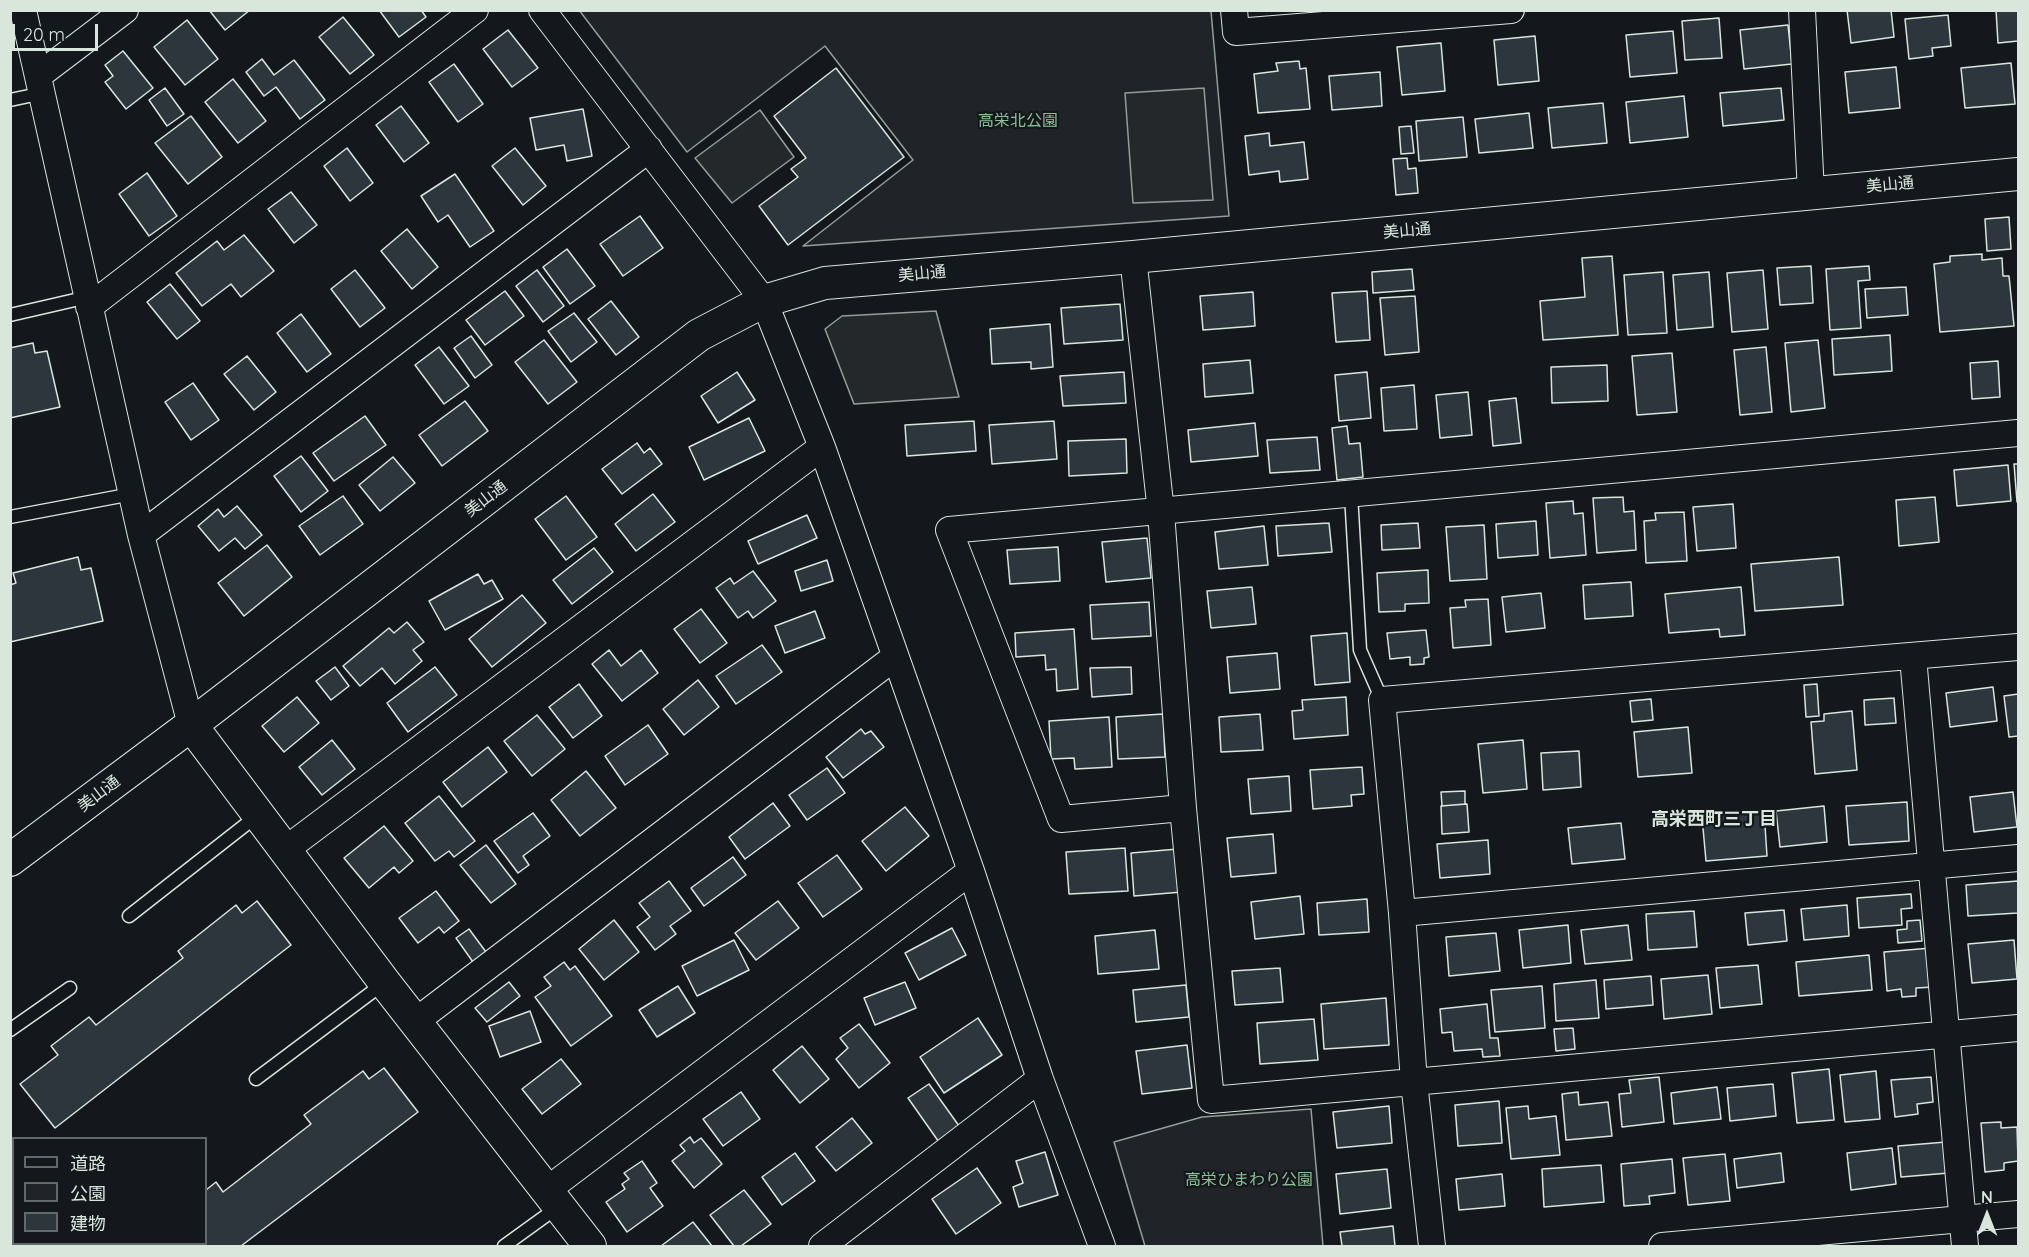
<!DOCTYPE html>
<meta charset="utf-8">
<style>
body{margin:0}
#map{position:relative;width:2029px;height:1257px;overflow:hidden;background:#14181c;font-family:Quicksand,"Noto Sans JP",sans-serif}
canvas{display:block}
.frame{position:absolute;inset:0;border:12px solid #d8e6dc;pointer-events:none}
.legend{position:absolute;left:12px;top:1137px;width:195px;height:108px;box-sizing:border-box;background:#14181c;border:2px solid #626a69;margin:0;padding:8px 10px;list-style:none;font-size:18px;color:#d8e6dc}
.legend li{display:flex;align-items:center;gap:12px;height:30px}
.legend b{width:30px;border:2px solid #626a69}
.north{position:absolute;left:1957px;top:1185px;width:60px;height:60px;-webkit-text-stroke:4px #14181c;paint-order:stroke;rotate:0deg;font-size:16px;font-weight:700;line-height:24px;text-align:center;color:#d8e6dc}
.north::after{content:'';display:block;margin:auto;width:21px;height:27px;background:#d8e6dc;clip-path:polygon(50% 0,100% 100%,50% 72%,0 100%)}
.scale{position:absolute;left:12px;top:24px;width:86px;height:27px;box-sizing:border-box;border:3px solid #d8e6dc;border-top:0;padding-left:8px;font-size:18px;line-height:21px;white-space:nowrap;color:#d8e6dc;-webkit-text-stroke:4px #14181c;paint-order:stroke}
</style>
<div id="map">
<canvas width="2029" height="1257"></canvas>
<div class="frame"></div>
<ul class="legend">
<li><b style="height:8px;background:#14181c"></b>道路</li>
<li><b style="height:16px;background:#202428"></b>公園</li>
<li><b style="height:16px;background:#2c363c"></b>建物</li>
</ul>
<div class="north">N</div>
<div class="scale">20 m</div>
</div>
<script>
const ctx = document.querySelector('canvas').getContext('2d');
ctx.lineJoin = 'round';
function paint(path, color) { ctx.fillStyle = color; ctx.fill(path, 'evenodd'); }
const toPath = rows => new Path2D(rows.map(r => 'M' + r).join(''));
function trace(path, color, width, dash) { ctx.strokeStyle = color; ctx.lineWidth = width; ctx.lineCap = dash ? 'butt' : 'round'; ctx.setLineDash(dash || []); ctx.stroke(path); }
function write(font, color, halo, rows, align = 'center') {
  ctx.font = font + ' Quicksand,"Noto Sans JP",sans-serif'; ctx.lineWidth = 4.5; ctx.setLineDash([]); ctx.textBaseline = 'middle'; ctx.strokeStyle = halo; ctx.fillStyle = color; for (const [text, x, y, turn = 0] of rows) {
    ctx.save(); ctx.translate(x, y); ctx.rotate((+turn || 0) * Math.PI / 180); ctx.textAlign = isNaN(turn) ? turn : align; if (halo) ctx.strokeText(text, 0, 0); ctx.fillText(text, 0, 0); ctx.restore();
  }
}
const green = toPath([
 [579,10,1211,11,1229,216,803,246,913,160,825,46,687,152,579,10],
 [1311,1109,1323,1246,1145,1246,1114,1142,1202,1117,1311,1109]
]);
const parking = toPath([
 [1204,88,1213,200,1133,203,1125,93,1204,88],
 [760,110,794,157,732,203,695,158,760,110],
 [936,311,959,397,854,404,825,329,842,316,936,311]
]);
const building = toPath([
 [209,10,250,10,225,30,209,10],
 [379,10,421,10,426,17,399,37,379,10],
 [1847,10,1891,10,1894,37,1851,43,1847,10],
 [1996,10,2018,10,2018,41,1998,43,1996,10],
 [1948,15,1951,46,1932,48,1933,56,1909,59,1905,19,1948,15],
 [343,17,374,55,350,74,319,37,343,17],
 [1719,18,1722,58,1685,60,1682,21,1719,18],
 [187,20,218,59,185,85,154,47,187,20],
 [1788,25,1792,64,1744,69,1740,30,1788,25],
 [508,30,538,68,512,87,483,49,508,30],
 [1673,31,1677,73,1630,77,1626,35,1673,31],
 [1535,36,1539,81,1498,85,1494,40,1535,36],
 [1441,43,1445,91,1402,95,1397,47,1441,43],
 [123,51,153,88,126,109,105,82,113,76,105,65,123,51],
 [262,59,274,75,294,60,325,100,300,119,276,87,264,96,246,72,262,59],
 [1299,61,1300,69,1306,68,1310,109,1258,113,1254,74,1278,71,1276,63,1299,61],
 [2011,63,2015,104,1965,108,1961,68,2011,63],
 [454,64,483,104,458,122,429,82,454,64],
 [1896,67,1900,108,1849,113,1845,72,1896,67],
 [836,68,904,157,788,245,759,206,798,177,791,169,806,158,774,116,836,68],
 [1380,72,1382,106,1332,110,1329,76,1380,72],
 [233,79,266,121,238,143,205,102,233,79],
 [165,88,184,114,167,126,149,100,165,88],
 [1781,88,1784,120,1723,126,1720,93,1781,88],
 [1684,96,1688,137,1630,143,1626,102,1684,96],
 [1603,103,1607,143,1552,148,1548,108,1603,103],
 [401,106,429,143,404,162,376,125,401,106],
 [583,109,592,156,567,161,564,145,536,150,530,118,583,109],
 [1529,113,1533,148,1479,153,1475,119,1529,113],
 [191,116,222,157,188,184,155,143,191,116],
 [1463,117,1467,157,1419,161,1416,121,1463,117],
 [1411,126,1414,153,1401,154,1399,127,1411,126],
 [1269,133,1270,146,1304,142,1308,179,1280,182,1279,171,1249,175,1245,136,1269,133],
 [347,148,373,183,350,201,324,166,347,148],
 [515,148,546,186,523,205,492,166,515,148],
 [1407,158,1408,169,1416,168,1418,193,1396,195,1393,159,1407,158],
 [147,173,177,216,149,236,119,194,147,173],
 [455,174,494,231,470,247,448,215,438,222,421,196,455,174],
 [291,192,317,225,294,243,268,209,291,192],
 [640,216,663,248,623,276,600,244,640,216],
 [2009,217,2011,249,1987,251,1985,219,2009,217],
 [407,229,438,267,412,289,381,251,407,229],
 [244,235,274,271,241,297,231,284,202,306,176,273,217,241,224,250,244,235],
 [567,249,595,286,570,304,543,267,567,249],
 [1982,254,1982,260,2002,258,2003,276,2009,276,2014,326,1940,332,1934,264,1950,262,1950,256,1982,254],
 [1612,256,1618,335,1543,340,1540,301,1585,297,1582,258,1612,256],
 [1811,266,1813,303,1780,305,1777,268,1811,266],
 [1869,266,1870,280,1858,281,1861,328,1830,330,1826,269,1869,266],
 [1412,269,1414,290,1373,293,1372,272,1412,269],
 [355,270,385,308,360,327,331,289,355,270],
 [537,270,564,306,543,322,516,286,537,270],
 [1763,270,1768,329,1732,332,1727,273,1763,270],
 [1663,272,1667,333,1628,335,1624,275,1663,272],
 [1709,272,1713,327,1677,330,1673,275,1709,272],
 [170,284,200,321,177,339,147,302,170,284],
 [1906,287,1908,315,1867,318,1865,289,1906,287],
 [505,291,524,316,485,345,466,320,505,291],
 [1367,291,1370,340,1336,342,1332,293,1367,291],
 [1253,292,1255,326,1203,330,1200,296,1253,292],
 [1415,296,1419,352,1385,355,1380,298,1415,296],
 [611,301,639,337,616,355,588,319,611,301],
 [1120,304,1123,340,1064,344,1061,308,1120,304],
 [574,313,597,342,571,362,548,331,574,313],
 [301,314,331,354,307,372,277,333,301,314],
 [1050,324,1053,367,1031,369,1031,362,992,364,990,329,1050,324],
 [1890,335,1892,371,1834,375,1832,339,1890,335],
 [471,336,492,365,475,378,454,348,471,336],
 [544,340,577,382,548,404,515,362,544,340],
 [1818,340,1825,408,1791,412,1785,343,1818,340],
 [33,343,35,353,47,351,60,407,10,418,10,348,33,343],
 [439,347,469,386,444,404,415,365,439,347],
 [1766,347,1772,412,1740,415,1734,350,1766,347],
 [1672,353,1677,412,1637,415,1632,356,1672,353],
 [247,356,276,392,254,410,224,374,247,356],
 [1250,360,1253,393,1205,397,1203,364,1250,360],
 [1998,361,2000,397,1972,399,1970,363,1998,361],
 [1607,365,1608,401,1552,403,1551,367,1607,365],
 [737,372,755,400,718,423,701,396,737,372],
 [1124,372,1126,403,1063,406,1060,376,1124,372],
 [1367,372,1371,418,1339,421,1335,375,1367,372],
 [193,383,219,420,191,440,165,402,193,383],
 [1414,385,1417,429,1384,431,1381,388,1414,385],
 [1468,392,1472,435,1440,438,1436,395,1468,392],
 [1516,398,1521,443,1493,446,1489,401,1516,398],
 [465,401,488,431,442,466,419,435,465,401],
 [365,416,386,445,334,481,313,453,365,416],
 [749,418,765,451,704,480,689,447,749,418],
 [974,421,976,451,907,456,905,425,974,421],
 [1054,421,1057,459,992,464,989,425,1054,421],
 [1255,423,1258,456,1191,462,1188,430,1255,423],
 [1347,426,1349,444,1360,443,1363,477,1337,480,1332,428,1347,426],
 [1317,437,1320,470,1270,473,1267,440,1317,437],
 [1126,439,1127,473,1069,476,1068,441,1126,439],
 [637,443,644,453,650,448,662,464,622,494,602,469,637,443],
 [301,456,328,491,301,512,274,476,301,456],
 [393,457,415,483,380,511,359,485,393,457],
 [2014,464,2018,464,2018,502,2017,502,2014,464],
 [2008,465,2011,501,1957,506,1954,470,2008,465],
 [653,494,675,522,636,551,615,524,653,494],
 [343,496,363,524,320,555,299,526,343,496],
 [566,496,597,537,566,560,535,519,566,496],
 [1623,497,1624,512,1634,511,1636,550,1597,553,1593,498,1623,497],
 [1935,497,1939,542,1899,546,1896,500,1935,497],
 [1573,501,1574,514,1583,513,1586,555,1550,558,1546,503,1573,501],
 [1733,504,1736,548,1697,551,1693,507,1733,504],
 [237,506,262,535,245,549,235,538,219,551,198,526,218,509,224,517,237,506],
 [1684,512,1687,561,1646,563,1644,521,1656,520,1655,513,1684,512],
 [807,515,817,538,758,564,748,541,807,515],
 [1536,521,1538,555,1498,558,1496,524,1536,521],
 [1329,523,1332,552,1278,556,1276,526,1329,523],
 [1418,523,1420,548,1382,550,1381,525,1418,523],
 [1484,525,1487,579,1450,581,1446,527,1484,525],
 [1264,526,1268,565,1219,569,1215,532,1264,526],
 [1147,538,1151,578,1106,582,1102,542,1147,538],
 [267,545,292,577,244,616,218,583,267,545],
 [1058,547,1060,581,1010,584,1007,550,1058,547],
 [594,548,613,572,572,604,553,580,594,548],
 [78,557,81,570,91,568,103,621,10,642,10,585,16,583,13,573,78,557],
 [1839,557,1843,605,1755,611,1751,564,1839,557],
 [827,560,833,581,801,591,795,571,827,560],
 [1428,570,1429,603,1405,604,1405,611,1379,612,1377,573,1428,570],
 [753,571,776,601,753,618,748,611,738,618,716,588,730,578,734,584,753,571],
 [478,574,484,584,492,580,503,599,445,630,429,601,478,574],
 [1631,582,1633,616,1585,619,1583,585,1631,582],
 [1252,587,1256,624,1211,628,1207,591,1252,587],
 [1741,587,1745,635,1720,637,1719,629,1669,633,1665,594,1741,587],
 [1541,593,1545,628,1506,632,1502,597,1541,593],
 [522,595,546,623,492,667,469,639,522,595],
 [1488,599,1491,645,1453,648,1450,608,1466,607,1465,600,1488,599],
 [1149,602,1151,636,1092,639,1090,605,1149,602],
 [701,609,727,643,700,663,674,629,701,609],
 [815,611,825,638,785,653,775,626,815,611],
 [407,622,424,642,413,650,422,661,395,684,382,668,360,686,343,666,389,628,394,633,407,622],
 [1074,629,1078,689,1057,691,1056,669,1046,670,1045,655,1016,657,1015,633,1074,629],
 [1426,630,1429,657,1424,658,1424,664,1410,665,1410,657,1390,659,1387,633,1426,630],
 [1347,633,1350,682,1315,685,1311,636,1347,633],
 [762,645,782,672,736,704,716,676,762,645],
 [609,650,621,666,641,650,658,673,622,701,592,664,609,650],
 [1277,653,1280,689,1230,693,1227,657,1277,653],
 [335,667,349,686,331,700,316,681,335,667],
 [435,667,457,695,408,732,387,703,435,667],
 [1131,667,1132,694,1092,697,1090,668,1131,667],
 [698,680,719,707,684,735,663,709,698,680],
 [579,684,602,716,573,738,549,707,579,684],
 [1817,684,1819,716,1806,717,1804,685,1817,684],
 [1993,687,1997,721,1950,727,1946,693,1993,687],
 [2018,694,2018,736,2009,737,2004,696,2018,694],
 [297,697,319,723,284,752,262,726,297,697],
 [1346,697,1348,735,1294,739,1292,711,1303,710,1302,700,1346,697],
 [1894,698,1896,723,1865,725,1864,700,1894,698],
 [1651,699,1653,720,1632,722,1630,701,1651,699],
 [1852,711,1857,770,1815,774,1811,722,1824,721,1824,714,1852,711],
 [1163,714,1165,757,1118,759,1116,717,1163,714],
 [1260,714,1263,750,1221,752,1219,717,1260,714],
 [537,715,565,749,532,776,504,741,537,715],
 [1109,717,1112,767,1075,769,1074,758,1051,759,1049,721,1109,717],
 [648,725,668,754,625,785,605,756,648,725],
 [1688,727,1692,773,1638,777,1634,732,1688,727],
 [861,729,865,734,871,731,884,747,843,778,826,757,861,729],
 [332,740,355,769,322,795,299,767,332,740],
 [1523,740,1527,789,1483,793,1478,744,1523,740],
 [488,747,507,772,462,807,443,782,488,747],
 [1579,751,1581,787,1543,790,1541,753,1579,751],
 [1362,767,1364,794,1351,795,1352,806,1313,809,1310,770,1362,767],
 [827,768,845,793,807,820,789,795,827,768],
 [586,771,616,808,580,836,551,800,586,771],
 [1289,776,1291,811,1251,814,1248,779,1289,776],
 [1465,791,1465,804,1442,806,1441,792,1465,791],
 [2013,792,2017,827,1974,832,1970,797,2013,792],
 [439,796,475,841,454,857,449,851,435,861,405,823,439,796],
 [1907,802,1909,841,1849,845,1846,806,1907,802],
 [773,803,790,826,745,859,729,837,773,803],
 [1467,804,1469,832,1442,834,1441,806,1467,804],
 [1824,806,1827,842,1780,847,1776,811,1824,806],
 [905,807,929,836,886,871,862,841,905,807],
 [1764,811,1767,856,1706,861,1702,817,1764,811],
 [533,813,550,836,523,856,529,865,518,873,494,841,533,813],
 [1621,823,1625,859,1572,864,1568,828,1621,823],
 [384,826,413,861,399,873,394,867,369,888,344,858,384,826],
 [1273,834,1276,873,1231,877,1227,838,1273,834],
 [1488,840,1490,874,1440,878,1437,844,1488,840],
 [486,845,516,884,491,903,460,865,486,845],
 [1125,848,1128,891,1069,894,1066,852,1125,848],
 [1178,849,1182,892,1134,896,1131,853,1178,849],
 [837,855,862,889,823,917,798,883,837,855],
 [733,857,746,875,704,906,691,888,733,857],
 [669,881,691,911,670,926,676,934,655,950,637,927,650,917,639,903,669,881],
 [2018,881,2018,913,1968,916,1966,885,2018,881],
 [436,891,459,921,444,933,439,927,418,943,399,918,436,891],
 [1911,894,1912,908,1901,909,1902,925,1859,928,1857,898,1911,894],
 [1300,896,1304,934,1255,939,1251,902,1300,896],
 [1367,899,1369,932,1319,935,1317,903,1367,899],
 [257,901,291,945,55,1128,20,1084,58,1055,51,1046,89,1017,96,1025,183,958,178,951,236,905,242,913,257,901],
 [778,901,799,928,756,960,735,933,778,901],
 [1847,905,1849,936,1804,940,1801,909,1847,905],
 [1784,910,1787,941,1748,945,1745,913,1784,910],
 [1694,911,1697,947,1648,950,1646,914,1694,911],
 [614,920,639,952,604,980,579,949,614,920],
 [1920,920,1922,941,1898,943,1897,930,1907,929,1907,921,1920,920],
 [1568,925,1571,963,1523,968,1519,930,1568,925],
 [1628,925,1632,960,1585,964,1581,930,1628,925],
 [952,928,966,955,919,980,905,953,952,928],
 [469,929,486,952,473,962,456,938,469,929],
 [1155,930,1159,969,1098,974,1095,936,1155,930],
 [1496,933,1500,971,1449,976,1446,937,1496,933],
 [734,940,749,970,697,996,682,966,734,940],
 [2014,940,2017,979,1972,983,1968,944,2014,940],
 [1931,948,1934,987,1916,988,1916,996,1902,997,1901,989,1887,991,1884,952,1931,948],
 [1869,955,1872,990,1799,996,1796,962,1869,955],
 [564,962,570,970,575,966,612,1016,571,1046,535,997,551,986,544,977,564,962],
 [1758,965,1762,1004,1720,1008,1716,968,1758,965],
 [1280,968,1283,1002,1235,1005,1232,971,1280,968],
 [1708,975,1712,1014,1664,1019,1661,979,1708,975],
 [1651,976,1653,1005,1606,1009,1604,980,1651,976],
 [1596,980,1599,1018,1556,1021,1554,984,1596,980],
 [509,982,520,996,487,1022,475,1008,509,982],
 [905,982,916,1008,875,1025,864,998,905,982],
 [1186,985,1189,1017,1136,1022,1133,990,1186,985],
 [678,986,695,1013,657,1037,639,1010,678,986],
 [1542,986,1545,1028,1495,1032,1491,990,1542,986],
 [1386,998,1389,1045,1324,1049,1321,1004,1386,998],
 [1487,1004,1490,1038,1498,1038,1500,1056,1483,1057,1482,1049,1454,1051,1452,1032,1442,1033,1440,1009,1487,1004],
 [530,1011,541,1042,500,1057,489,1026,530,1011],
 [978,1018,1002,1055,944,1093,920,1057,978,1018],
 [1314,1019,1318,1060,1260,1064,1257,1023,1314,1019],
 [859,1024,890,1063,859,1088,836,1059,848,1048,840,1038,859,1024],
 [1573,1028,1575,1049,1556,1051,1554,1029,1573,1028],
 [1187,1045,1192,1088,1142,1094,1136,1051,1187,1045],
 [802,1046,829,1079,800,1103,773,1070,802,1046],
 [561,1059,581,1084,542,1114,522,1089,561,1059],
 [384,1068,418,1112,241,1246,153,1246,157,1244,206,1244,206,1190,216,1182,223,1192,311,1124,304,1115,363,1071,369,1079,384,1068],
 [1829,1069,1834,1120,1797,1123,1792,1073,1829,1069],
 [1876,1071,1880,1119,1845,1122,1840,1075,1876,1071],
 [1659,1077,1664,1122,1622,1127,1619,1094,1631,1093,1629,1080,1659,1077],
 [1931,1077,1933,1102,1917,1104,1918,1114,1895,1117,1891,1080,1931,1077],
 [929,1084,962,1130,941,1145,908,1098,929,1084],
 [1773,1084,1776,1116,1730,1121,1727,1088,1773,1084],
 [1717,1087,1721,1119,1674,1124,1671,1093,1717,1087],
 [741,1092,760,1119,723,1146,703,1119,741,1092],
 [1578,1092,1579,1105,1608,1102,1612,1136,1566,1140,1562,1094,1578,1092],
 [1499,1101,1502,1143,1458,1146,1455,1105,1499,1101],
 [1389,1106,1392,1143,1337,1148,1333,1112,1389,1106],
 [1528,1106,1529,1119,1556,1116,1560,1155,1511,1159,1506,1108,1528,1106],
 [852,1118,872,1143,836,1171,816,1147,852,1118],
 [2001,1122,2001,1128,2017,1127,2018,1161,2004,1163,2004,1170,1985,1172,1981,1123,2001,1122],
 [690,1137,694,1143,701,1138,722,1164,694,1188,672,1161,685,1151,680,1145,690,1137],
 [1946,1142,1949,1173,1901,1177,1898,1146,1946,1142],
 [1892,1148,1896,1184,1851,1190,1847,1153,1892,1148],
 [1045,1152,1058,1195,1019,1207,1013,1187,1023,1183,1016,1161,1045,1152],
 [795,1153,815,1181,782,1205,762,1177,795,1153],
 [1781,1153,1784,1182,1737,1188,1734,1159,1781,1153],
 [1725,1154,1730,1201,1688,1205,1683,1158,1725,1154],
 [1672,1159,1675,1193,1649,1196,1650,1204,1624,1206,1621,1164,1672,1159],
 [642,1161,657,1183,650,1188,663,1206,627,1232,606,1202,625,1189,622,1184,629,1179,624,1173,642,1161],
 [1601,1165,1604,1202,1544,1207,1542,1169,1601,1165],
 [977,1168,1001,1203,956,1234,932,1199,977,1168],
 [1387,1169,1391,1208,1340,1214,1336,1174,1387,1169],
 [1502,1174,1505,1206,1459,1210,1456,1179,1502,1174],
 [744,1190,771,1224,741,1246,734,1246,710,1215,744,1190],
 [693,1222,712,1246,661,1246,693,1222],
 [1393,1226,1395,1246,1342,1246,1340,1232,1393,1226]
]);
const service = toPath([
 [10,100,43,93],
 [10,315,88,297],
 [1351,494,1360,650,1382,700],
 [10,517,132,494],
 [129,916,258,815],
 [10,1030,70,988],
 [256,1079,384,983],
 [504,1246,558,1207]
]);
const minor = toPath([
 [23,10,141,535,191,725],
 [542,10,764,301,822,447,971,871,1040,1079,1102,1246],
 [1234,10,1236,32,1511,10],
 [1802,10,1811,193],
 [38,76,125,10],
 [1133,257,1161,512,1183,808,1211,1100,2018,1028],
 [89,307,475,10],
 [141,535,649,149],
 [1913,657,1965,1246],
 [1183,808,1061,819,949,530,2018,433],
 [285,850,822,447],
 [1402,913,2018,858],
 [416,1021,895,657],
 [10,1183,14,1187],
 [547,1190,971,871],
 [57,1244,59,1246],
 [822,1246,1040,1079],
 [1432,1246,1414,1082,1402,913,1382,700,2018,647],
 [1662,1246,2018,1214]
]);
const tertiary = toPath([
 [191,725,385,983,590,1246],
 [10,860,191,725,699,335,764,301,825,283,1133,257,2018,174]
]);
const parkNames = [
 ["高栄北公園",1018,121],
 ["高栄ひまわり公園",1249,1180]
];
const streetNames = [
 ["美山通",1890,185,-5],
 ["美山通",1407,231,-5],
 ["美山通",922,274,-5],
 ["美山通",486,499,-37],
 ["美山通",99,794,-37]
];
const neighbourhoodNames = [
 ["高栄西町三丁目",1714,820]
];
paint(green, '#202428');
trace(green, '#939e99', 1.5);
paint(parking, '#24282b');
trace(parking, '#939e99', 1.5);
paint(building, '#2c363c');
trace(building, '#d8e6dc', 1.5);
trace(service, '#d8e6dc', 15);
trace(minor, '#d8e6dc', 28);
trace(tertiary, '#d8e6dc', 34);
trace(service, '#14181c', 12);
trace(minor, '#14181c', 26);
trace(tertiary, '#14181c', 32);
write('16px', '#8ac095', '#14181c', parkNames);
write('16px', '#d8e6dc', '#14181c', streetNames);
write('bold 18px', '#d8e6dc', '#14181c', neighbourhoodNames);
</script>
